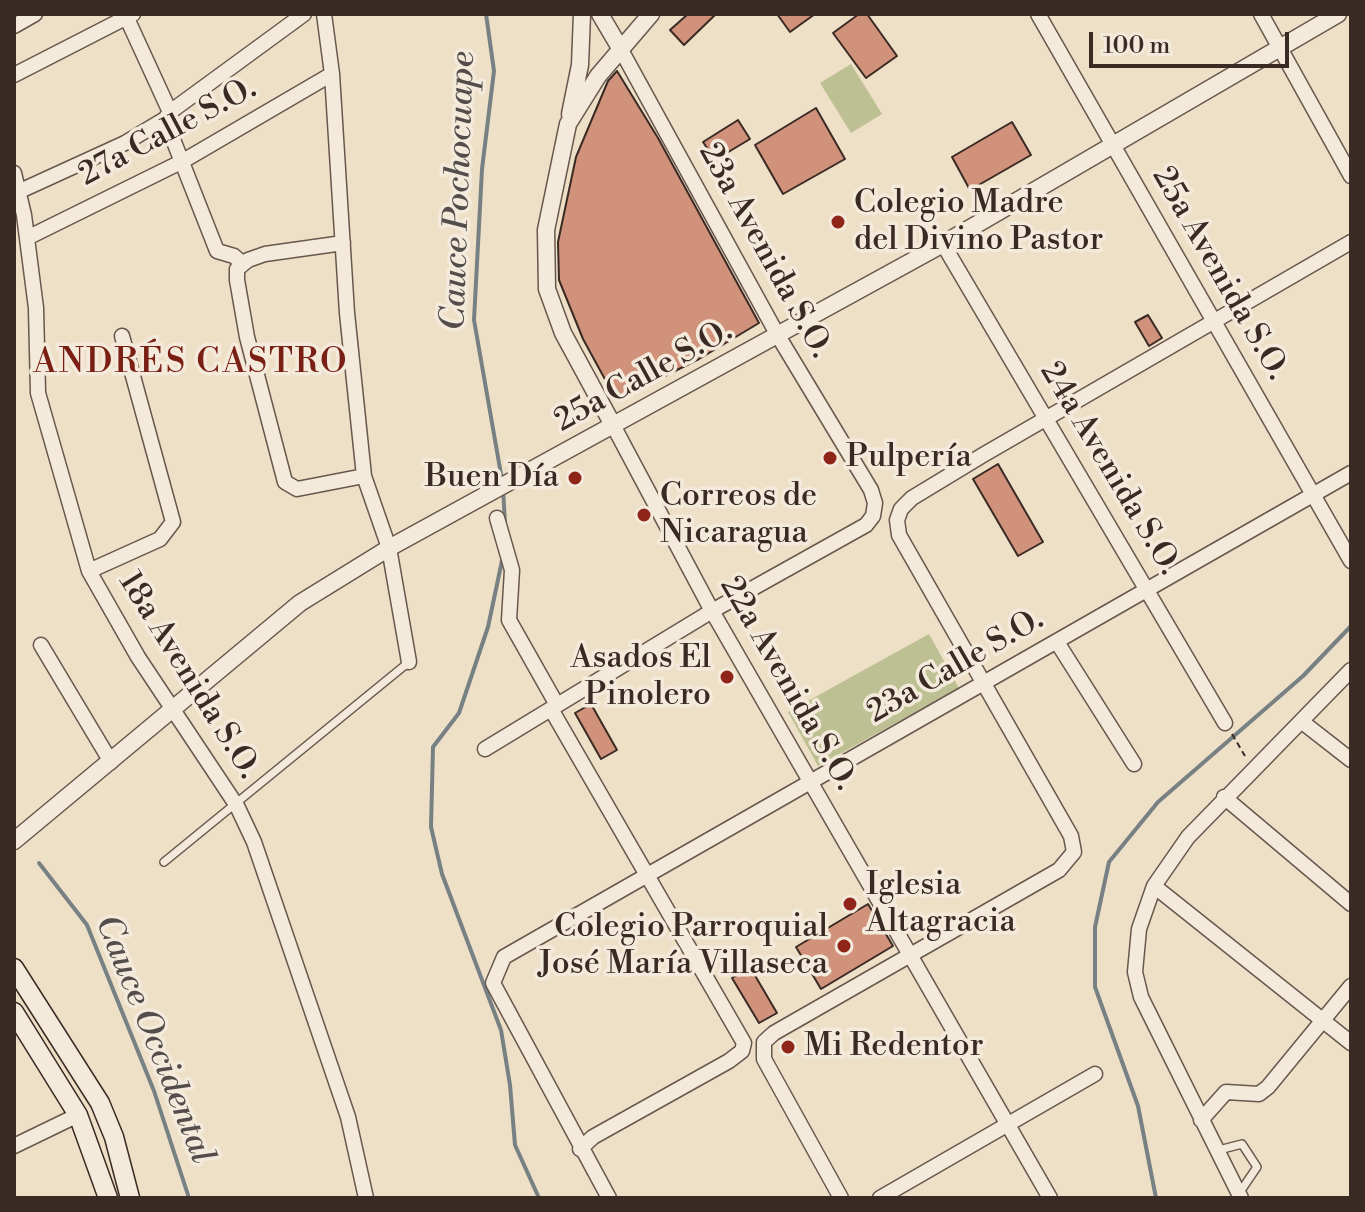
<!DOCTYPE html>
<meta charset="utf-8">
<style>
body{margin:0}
#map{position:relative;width:1365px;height:1212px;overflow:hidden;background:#eedfc7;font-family:"Libre Bodoni",serif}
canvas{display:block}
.frame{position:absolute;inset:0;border:16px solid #3a2a24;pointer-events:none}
.scale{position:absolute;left:1089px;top:32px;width:200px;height:36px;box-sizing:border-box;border:4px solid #3a2a24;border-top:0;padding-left:10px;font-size:24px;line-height:28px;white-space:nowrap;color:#3a2a24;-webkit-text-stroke:6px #f4eadb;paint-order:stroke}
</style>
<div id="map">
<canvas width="1365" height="1212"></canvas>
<div class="frame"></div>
<div class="scale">100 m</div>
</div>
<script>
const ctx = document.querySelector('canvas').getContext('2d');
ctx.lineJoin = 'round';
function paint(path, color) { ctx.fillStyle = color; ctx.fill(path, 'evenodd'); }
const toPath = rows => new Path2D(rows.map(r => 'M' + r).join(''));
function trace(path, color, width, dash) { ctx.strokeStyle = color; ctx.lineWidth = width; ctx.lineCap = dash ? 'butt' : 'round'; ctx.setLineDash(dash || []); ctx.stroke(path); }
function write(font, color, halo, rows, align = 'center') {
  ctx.font = font + ' "Libre Bodoni",serif'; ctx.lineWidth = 7; ctx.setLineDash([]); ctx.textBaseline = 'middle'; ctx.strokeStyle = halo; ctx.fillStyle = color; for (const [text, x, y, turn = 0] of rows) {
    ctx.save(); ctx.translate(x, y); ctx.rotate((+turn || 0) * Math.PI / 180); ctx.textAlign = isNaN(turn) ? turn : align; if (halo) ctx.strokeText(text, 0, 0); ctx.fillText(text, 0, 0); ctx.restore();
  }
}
const green = toPath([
 [851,64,882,114,851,133,820,83],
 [929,634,959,688,818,766,788,712]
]);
const stream = toPath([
 [486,14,494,71,482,169,474,320,502,480],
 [503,488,505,523],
 [503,556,488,627,459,713,433,747,431,827,442,874,501,1030,510,1085,515,1145,539,1198],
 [39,863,87,925,154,1091,189,1198],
 [1156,1198,1138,1106,1095,987,1095,927,1109,862,1158,802,1303,676,1351,626]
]);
const building = toPath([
 [688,14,716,14,684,45,670,30,688,14],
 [777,14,815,14,790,32,777,14],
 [859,14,867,14,897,56,866,78,833,33,859,14],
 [617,71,658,138,759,323,699,359,623,397,607,383,583,339,559,280,558,242,576,157,608,81,617,71],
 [816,108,845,159,783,194,755,145,816,108],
 [738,120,750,139,715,160,703,142,738,120],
 [1012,122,1031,155,970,190,952,157,1012,122],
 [1148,315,1162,338,1149,346,1135,322,1148,315],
 [998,464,1043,542,1018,556,973,479,998,464],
 [591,704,617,750,601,759,575,713,591,704],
 [868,904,893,946,821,989,796,947,868,904],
 [750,967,777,1013,759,1023,732,978,750,967]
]);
const path = toPath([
 [1232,734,1245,756]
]);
const service = toPath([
 [164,862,409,662],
 [1215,1151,1242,1144,1257,1167,1240,1192]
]);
const minor = toPath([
 [125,14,170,112],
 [324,14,332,74,347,313,364,476,389,548,409,662],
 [1038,14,1351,561],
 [1261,14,1351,176],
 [14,26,35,14],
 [14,75,133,14],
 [165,119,217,251,234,256,243,264],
 [14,173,24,215,36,308,38,393,89,571,138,657,237,806,254,842,348,1117,366,1198],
 [20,191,125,143,165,119,170,112,304,14],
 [27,238,183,161,332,74],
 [343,243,265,254,248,260,237,269,237,280,247,337,285,482,297,489,364,476],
 [943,244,1225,723],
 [614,427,712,611,1050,1198],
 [497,518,512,570,509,620,557,705],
 [89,571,160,539,173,522,122,336],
 [1057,642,1134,764],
 [41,645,111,762],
 [551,709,744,1043,742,1051,729,1061,593,1137,580,1149],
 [1301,721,1351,760],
 [485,749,712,611,866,525,873,516,875,503,871,490,777,334,620,48],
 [1224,797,1351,904],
 [1154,886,1351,1043],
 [1201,1120,1226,1092,1259,1094,1268,1087,1351,986],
 [14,1146,78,1115],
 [609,1198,493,983,504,957,1351,473],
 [841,1198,764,1059,764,1042,774,1033,1059,870,1074,852,1071,836,899,535,897,520,901,509,912,498,983,455,1351,242],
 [880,1198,1095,1074],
 [1241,1198,1141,997,1135,972,1139,929,1154,886,1188,837,1351,670]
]);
const tertiary = toPath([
 [600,14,620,48],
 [570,114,580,65,582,14],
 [614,427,563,333,547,289,546,230,568,124,598,76,651,14],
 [14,841,300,603,389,548,943,244,1338,14]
]);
const secondary = toPath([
 [14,968,100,1103,114,1137,130,1198],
 [14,1012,78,1115,108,1198]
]);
const markers = [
 [838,222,8,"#8f2418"],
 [830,458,8,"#8f2418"],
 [575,478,8,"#8f2418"],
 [644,515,8,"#8f2418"],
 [727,677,8,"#8f2418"],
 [850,904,8,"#8f2418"],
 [844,946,8,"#8f2418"],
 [788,1047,8,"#8f2418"]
];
const streetNames = [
 ["27a Calle S.O.",168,133,-28],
 ["23a Avenida S.O.",764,251,61],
 ["25a Avenida S.O.",1219,274,60],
 ["25a Calle S.O.",644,377,-29],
 ["24a Avenida S.O.",1109,469,59],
 ["23a Calle S.O.",956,667,-30],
 ["18a Avenida S.O.",188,676,58],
 ["22a Avenida S.O.",787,684,60]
];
const poiNames = [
 ["Colegio Madre",854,204],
 ["del Divino Pastor",854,241],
 ["Pulpería",846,458],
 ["Buen Día",559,478,"right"],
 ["Correos de",660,497],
 ["Nicaragua",660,534],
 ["Asados El",711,659,"right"],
 ["Pinolero",711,696,"right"],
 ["Iglesia",866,886],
 ["Altagracia",866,923],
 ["Colegio Parroquial",828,928,"right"],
 ["José María Villaseca",828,965,"right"],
 ["Mi Redentor",804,1047]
];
const waterNames = [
 ["Cauce Pochocuape",460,191,-88],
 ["Cauce Occidental",153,1040,68]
];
const neighbourhoodNames = [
 ["ANDRÉS CASTRO",191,364]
];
paint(green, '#bdc092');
trace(stream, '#778082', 4);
paint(building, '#d1927b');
trace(building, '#3a2a24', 2);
trace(service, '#67574d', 10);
trace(minor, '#67574d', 17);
trace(tertiary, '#67574d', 19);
trace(secondary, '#3a2a24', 21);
trace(path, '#3a2a24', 2, [6, 4]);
trace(service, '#f4eadb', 7);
trace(minor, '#f4eadb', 14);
trace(tertiary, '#f4eadb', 16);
trace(secondary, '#f4eadb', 18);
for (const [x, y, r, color] of markers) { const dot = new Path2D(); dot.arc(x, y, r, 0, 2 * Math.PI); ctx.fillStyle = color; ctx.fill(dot); trace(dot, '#f4eadb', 3); }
write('32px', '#3a2a24', '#f4eadb', streetNames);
write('32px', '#3a2a24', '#f4eadb', poiNames, 'left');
write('italic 34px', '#534e4b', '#f4eadb', waterNames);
ctx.letterSpacing = '2px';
write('34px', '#7a1f14', '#f4eadb', neighbourhoodNames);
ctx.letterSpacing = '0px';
</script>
